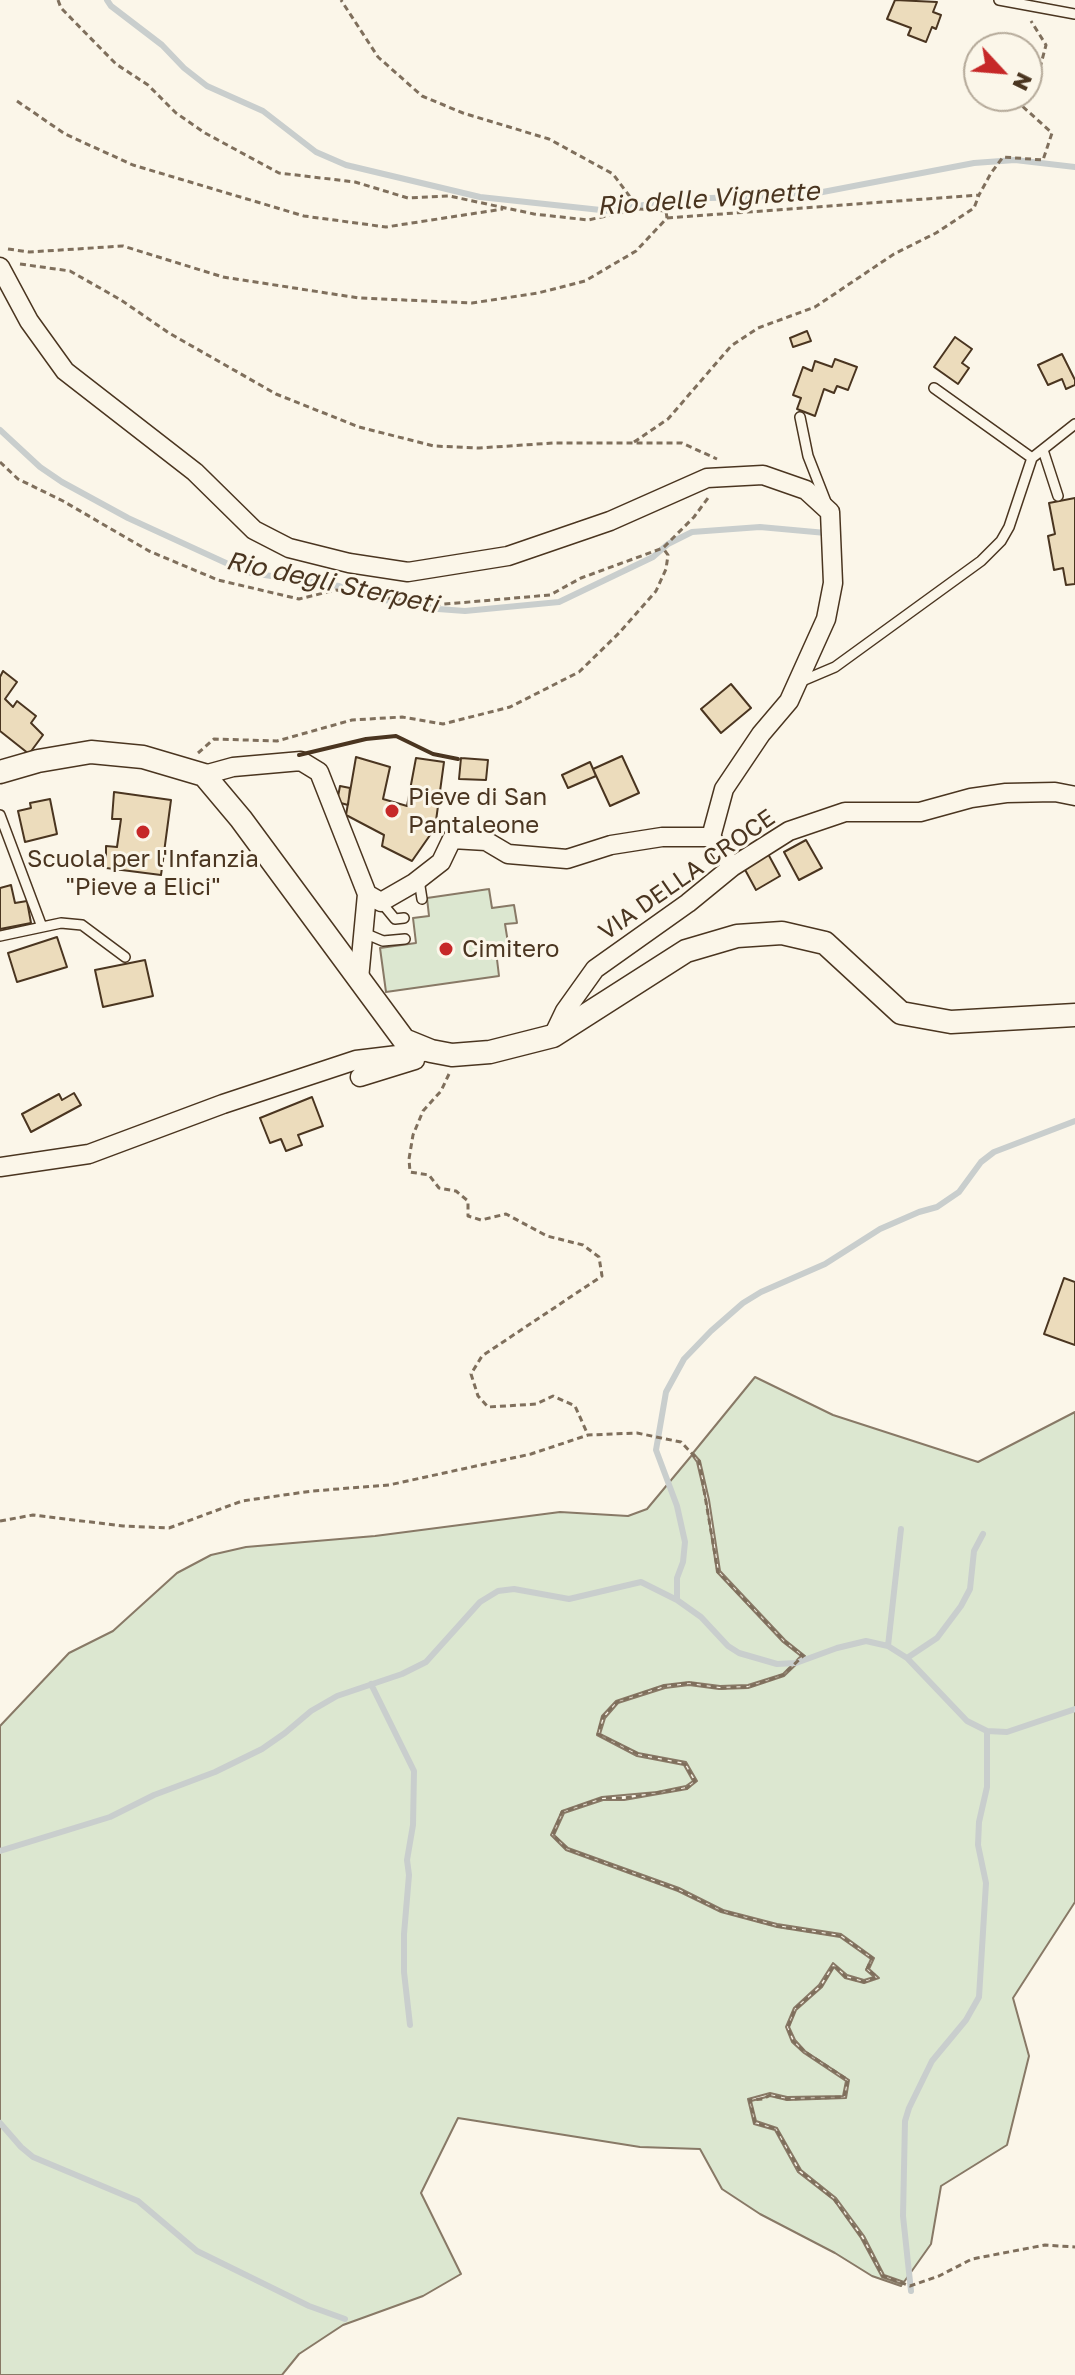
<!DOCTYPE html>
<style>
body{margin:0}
#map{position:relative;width:1075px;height:2375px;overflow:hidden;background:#fbf6e9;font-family:"Golos Text",sans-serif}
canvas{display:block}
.north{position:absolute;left:963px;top:32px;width:80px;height:80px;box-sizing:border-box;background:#fbf6e9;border:2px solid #b4a999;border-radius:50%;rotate:116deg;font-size:22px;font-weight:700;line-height:32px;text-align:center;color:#4a3520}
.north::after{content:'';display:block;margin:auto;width:28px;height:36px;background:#c62828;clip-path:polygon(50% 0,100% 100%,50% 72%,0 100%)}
</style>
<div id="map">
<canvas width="1075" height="2375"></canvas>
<div class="north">N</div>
</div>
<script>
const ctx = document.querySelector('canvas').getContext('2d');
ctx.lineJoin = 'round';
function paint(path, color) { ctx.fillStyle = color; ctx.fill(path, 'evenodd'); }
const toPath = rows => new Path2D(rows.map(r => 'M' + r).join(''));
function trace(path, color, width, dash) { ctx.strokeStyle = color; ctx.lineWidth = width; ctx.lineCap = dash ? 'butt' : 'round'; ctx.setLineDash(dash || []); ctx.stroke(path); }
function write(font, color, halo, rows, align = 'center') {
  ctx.font = font + ' "Golos Text",sans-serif'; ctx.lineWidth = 6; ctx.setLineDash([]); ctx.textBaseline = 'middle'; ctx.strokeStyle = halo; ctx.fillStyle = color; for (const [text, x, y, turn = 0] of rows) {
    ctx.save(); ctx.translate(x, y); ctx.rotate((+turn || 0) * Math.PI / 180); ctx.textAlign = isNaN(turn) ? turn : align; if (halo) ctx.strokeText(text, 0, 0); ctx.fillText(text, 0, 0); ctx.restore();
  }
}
const green = toPath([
 [489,889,492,908,514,905,517,923,505,924,509,949,496,951,499,976,386,992,380,948,416,943,413,918,429,916,427,898,489,889],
 [755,1377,833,1415,978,1462,1075,1412,1075,1902,1013,1998,1029,2056,1007,2145,941,2186,931,2244,904,2282,884,2275,864,2236,836,2198,801,2170,777,2128,756,2121,751,2101,770,2096,787,2100,846,2098,849,2080,805,2051,795,2040,789,2027,796,2010,822,1987,834,1967,845,1978,864,1983,879,1978,869,1969,874,1958,841,1934,777,1924,723,1910,679,1888,568,1848,554,1835,564,1813,603,1800,624,1800,687,1789,697,1781,686,1762,638,1753,600,1734,605,1718,618,1703,665,1688,689,1685,719,1689,748,1688,784,1676,805,1656,785,1640,720,1571,709,1500,700,1461,693,1453,755,1377],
 [692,1455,697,1462,706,1500,717,1572,783,1642,801,1656,783,1674,748,1685,720,1686,689,1682,664,1685,616,1701,602,1716,597,1735,637,1756,684,1765,693,1781,686,1786,657,1792,602,1797,562,1811,551,1835,566,1850,678,1891,721,1912,777,1927,840,1937,871,1959,866,1970,874,1977,864,1980,847,1975,833,1963,819,1985,794,2008,786,2027,792,2042,804,2053,846,2081,843,2096,787,2097,770,2093,748,2099,754,2124,775,2130,798,2172,834,2200,861,2238,882,2277,902,2284,901,2286,872,2276,835,2253,760,2214,722,2189,700,2149,640,2147,458,2118,421,2193,461,2274,423,2296,343,2325,299,2354,282,2375,0,2375,0,1726,69,1653,113,1631,177,1573,211,1555,246,1547,375,1536,560,1512,628,1516,647,1509,692,1455]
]);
const stream = toPath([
 [107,0,111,6,162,45,184,68,207,86,263,111,316,152,346,165,480,197,610,211,678,199,807,195,974,163,1015,160,1075,167],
 [0,430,40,467,62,482,128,518,226,563,251,573,339,586,373,598,438,609,465,611,559,602,653,557,668,544,692,532,760,527,826,533],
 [677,1600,677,1578,683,1562,685,1542,677,1506,656,1450,666,1392,684,1359,711,1331,743,1303,761,1292,825,1264,880,1229,919,1212,937,1207,959,1192,981,1162,994,1152,1075,1121],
 [888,1646,901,1529],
 [907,1658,937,1638,961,1606,970,1589,974,1551,983,1534],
 [371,1684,414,1771,413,1825,407,1860,409,1875,404,1934,404,1972,410,2025],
 [0,1851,110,1817,154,1795,215,1772,262,1749,285,1733,311,1711,337,1696,402,1674,426,1662,480,1602,498,1591,514,1589,569,1599,641,1582,677,1600,701,1617,728,1646,739,1653,777,1664,796,1663,837,1648,866,1641,888,1646,907,1658,967,1721,987,1731,1007,1732,1075,1709],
 [0,2123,21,2147,33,2157,138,2201,197,2251,309,2306,345,2319],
 [911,2291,903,2216,905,2121,909,2108,932,2061,966,2020,979,1997,986,1883,978,1845,979,1822,987,1787,987,1731]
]);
const building = toPath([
 [895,0,937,2,933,12,941,15,936,29,932,27,926,42,908,35,911,28,887,19,895,0],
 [807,331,811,341,793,347,790,338,807,331],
 [955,337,972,349,962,363,969,368,958,384,934,367,955,337],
 [1062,354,1075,380,1075,385,1066,389,1062,379,1048,385,1038,365,1062,354],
 [835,359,857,367,848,390,837,386,834,393,824,389,815,416,797,409,801,398,793,395,803,367,812,371,815,361,832,367,835,359],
 [1075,498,1075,584,1066,585,1063,568,1054,570,1048,536,1055,534,1049,503,1075,498],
 [3,671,17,682,5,699,13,707,17,701,36,716,31,723,43,735,29,754,0,731,0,677,3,671],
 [731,684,751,708,721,733,701,709,731,684],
 [622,756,639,793,610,806,593,769,622,756],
 [356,757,390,767,383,799,407,806,416,758,444,762,435,828,412,861,382,846,384,835,346,815,356,757],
 [461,758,488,760,486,780,459,779,461,758],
 [590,762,596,776,568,788,562,775,590,762],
 [340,786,350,788,348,805,337,802,340,786],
 [114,792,171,800,161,875,106,868,106,846,117,847,121,819,112,819,114,792],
 [50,799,57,834,25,842,18,811,31,808,30,803,50,799],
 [806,840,822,868,799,880,784,852,806,840],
 [767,852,780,876,756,890,743,866,767,852],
 [11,885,15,903,27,901,31,923,0,929,0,888,11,885],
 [57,937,67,967,17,982,8,953,57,937],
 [145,960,153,996,103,1007,95,970,145,960],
 [74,1093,81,1105,31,1132,22,1114,59,1094,62,1100,74,1093],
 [312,1097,323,1126,298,1135,302,1145,286,1151,281,1139,270,1143,260,1118,312,1097],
 [1064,1278,1075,1282,1075,1345,1044,1334,1064,1278]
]);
const path = toPath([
 [58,0,61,8,116,64,148,85,176,113,205,133,279,173,355,182,408,198,449,196,534,214,588,220,639,209],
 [1027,67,1041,64,1046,45,1031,21],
 [17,101,65,134,133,165,304,216,386,227,503,209],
 [667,218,979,195,991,173,1003,157,1043,160,1052,133,1021,105,1016,96],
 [8,249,29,252,123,246,223,277,359,298,472,303,538,293,585,281,636,251,667,218,666,211,639,209,613,174,549,139,463,113,422,96,378,57,341,0],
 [20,264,70,271,121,300,169,333,276,394,359,427,434,446,479,448,553,443,682,443,717,459],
 [634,442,668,419,731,346,758,328,815,307,894,254,936,233,974,208,979,195],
 [0,462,18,479,63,501,149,551,218,580,299,599,336,590,434,605,550,595,581,578,663,548,694,517,708,498],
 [198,753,214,739,277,741,352,720,402,717,443,724,510,707,579,672,619,633,656,591,666,569,668,555,663,548],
 [449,1074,441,1091,423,1111,413,1135,409,1159,410,1172,429,1175,439,1188,456,1191,468,1201,468,1216,481,1220,506,1214,547,1236,583,1245,599,1257,602,1276,482,1356,471,1374,478,1396,488,1407,536,1404,553,1396,575,1406,588,1435],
 [0,1521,33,1515,123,1526,169,1528,242,1501,312,1491,389,1485,531,1454,588,1435,637,1433,681,1442,699,1461,718,1572,784,1641,803,1656,783,1675,748,1687,719,1688,689,1683,664,1686,617,1702,603,1717,598,1734,638,1754,685,1764,695,1781,687,1788,624,1798,603,1798,562,1812,553,1835,567,1849,679,1890,722,1911,777,1926,841,1936,872,1958,867,1969,877,1977,864,1982,846,1977,834,1965,821,1986,795,2009,788,2027,793,2041,805,2052,848,2080,844,2097,787,2099,770,2095,763,2099,750,2100,755,2123,776,2129,800,2171,834,2199,862,2237,883,2276,910,2286,939,2276,972,2259,1045,2245,1075,2247]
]);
const service = toPath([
 [999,0,1075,14],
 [934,388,1032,458],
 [800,417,808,456,826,502],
 [1043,450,1058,496],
 [802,681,835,667,981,561,1001,541,1009,527,1032,458,1075,424],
 [0,815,42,927],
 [419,880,422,899],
 [381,902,395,919,404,918],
 [364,933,383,941,405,939],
 [0,936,61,923,82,925,125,957]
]);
const minor = toPath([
 [0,267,29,321,65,371,195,472,254,530,289,548,349,563,408,572,508,556,610,521,707,478,763,475,806,490,830,512,833,583,826,619,789,701,761,734,724,789,711,837],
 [204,775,233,767,301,761,319,772,367,894,359,979],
 [367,894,381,902,414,883,441,862,452,839,486,841,508,854,567,859,611,845,662,837,711,837,732,867],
 [553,1036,565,1011,595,969,688,903,732,867,789,831,845,812,920,812,971,798,1006,793,1055,792,1075,796],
 [360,1077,415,1060],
 [0,1167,89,1154,223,1104,356,1060,431,1051]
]);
const tertiary = toPath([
 [0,772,38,761,91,752,143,757,204,775,241,819,404,1040,431,1051,452,1055,490,1052,553,1036,686,951,737,936,782,933,825,943,901,1013,951,1022,1075,1015]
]);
const wall = toPath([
 [299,755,366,739,396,736,433,754,458,759]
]);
const markers = [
 [392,811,8,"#c62828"],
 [143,832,8,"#c62828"],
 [446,949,8,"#c62828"]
];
const poiNames = [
 ["Pieve di San",408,797],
 ["Pantaleone",408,825],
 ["Scuola per l'Infanzia",143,859,"center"],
 ["\"Pieve a Elici\"",143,887,"center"],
 ["Cimitero",462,949]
];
const streetNames = [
 ["VIA DELLA CROCE",687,875,-35]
];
const waterNames = [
 ["Rio delle Vignette",708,199,-4],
 ["Rio degli Sterpeti",332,583,12]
];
paint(green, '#dce7d0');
trace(green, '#887966', 2);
trace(stream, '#c9cecd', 6);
paint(building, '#ecdcbc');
trace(building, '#4a3520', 2);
trace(service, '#4a3520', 12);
trace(minor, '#4a3520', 21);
trace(tertiary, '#4a3520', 25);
trace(path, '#7f6f5c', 3, [6, 4]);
trace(service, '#fbf6e9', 9);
trace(minor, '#fbf6e9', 18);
trace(tertiary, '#fbf6e9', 22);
trace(wall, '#4a3520', 4);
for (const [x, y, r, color] of markers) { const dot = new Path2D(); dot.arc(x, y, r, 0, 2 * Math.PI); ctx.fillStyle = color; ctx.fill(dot); trace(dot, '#fbf6e9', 3); }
write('24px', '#4a3520', '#fbf6e9', poiNames, 'left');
write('24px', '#4a3520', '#fbf6e9', streetNames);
write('italic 26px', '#4a3520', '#fbf6e9', waterNames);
</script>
